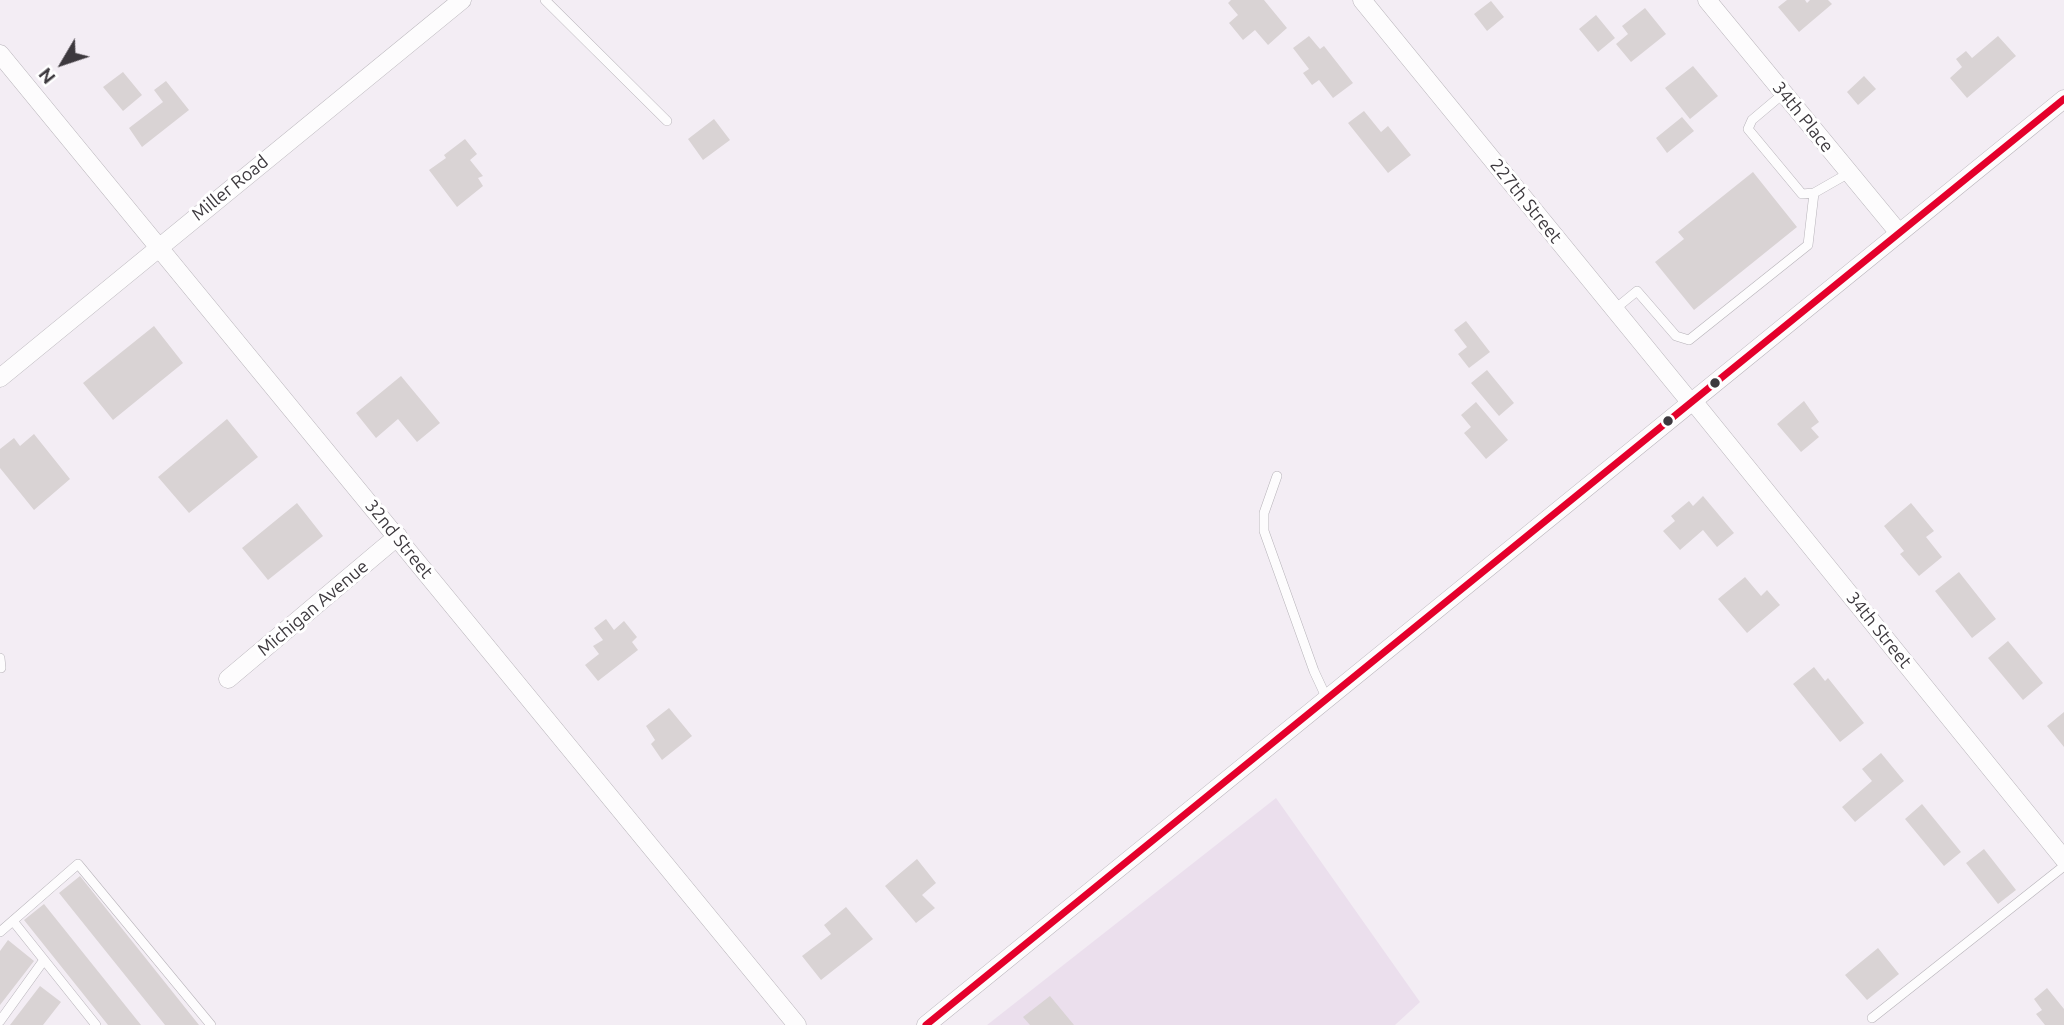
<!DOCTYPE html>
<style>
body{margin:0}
#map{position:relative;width:2064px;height:1025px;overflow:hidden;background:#f3edf4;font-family:Ubuntu,sans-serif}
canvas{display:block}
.north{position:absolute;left:28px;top:28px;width:70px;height:70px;-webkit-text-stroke:5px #fff;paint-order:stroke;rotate:231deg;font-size:19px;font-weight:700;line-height:28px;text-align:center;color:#3d393e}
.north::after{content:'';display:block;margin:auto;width:24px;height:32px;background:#3d393e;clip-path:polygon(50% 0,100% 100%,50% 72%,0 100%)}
</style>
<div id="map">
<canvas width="2064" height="1025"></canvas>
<div class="north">N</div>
</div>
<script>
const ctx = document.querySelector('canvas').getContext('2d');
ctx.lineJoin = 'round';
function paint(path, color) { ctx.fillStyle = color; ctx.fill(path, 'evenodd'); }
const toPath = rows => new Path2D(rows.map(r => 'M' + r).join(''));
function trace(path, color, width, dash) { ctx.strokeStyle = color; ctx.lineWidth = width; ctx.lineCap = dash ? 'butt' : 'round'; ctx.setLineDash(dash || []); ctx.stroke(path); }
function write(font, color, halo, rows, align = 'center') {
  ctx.font = font + ' Ubuntu,sans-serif'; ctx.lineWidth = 6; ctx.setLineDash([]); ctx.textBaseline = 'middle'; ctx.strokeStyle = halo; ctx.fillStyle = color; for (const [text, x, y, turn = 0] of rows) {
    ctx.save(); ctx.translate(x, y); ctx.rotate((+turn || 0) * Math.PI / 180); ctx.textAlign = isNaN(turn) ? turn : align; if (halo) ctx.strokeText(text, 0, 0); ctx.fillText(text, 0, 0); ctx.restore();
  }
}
const built = toPath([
 [1276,798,1420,1002,1395,1025,987,1025]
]);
const building = toPath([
 [1231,0,1264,0,1287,28,1268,45,1255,30,1243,40,1229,23,1238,15,1228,3],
 [1787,0,1805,0,1807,3,1810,0,1828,0,1832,4,1799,32,1778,7],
 [1491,1,1504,17,1487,31,1474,14],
 [1645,8,1666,34,1631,62,1616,44,1628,34,1622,26],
 [1596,15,1615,38,1598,52,1579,29],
 [1309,36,1320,49,1324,46,1353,83,1333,98,1319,80,1312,85,1303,73,1309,69,1293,48],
 [1998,36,2016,56,1967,98,1950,78,1962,67,1956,59,1966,51,1972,58],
 [1693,66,1718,96,1690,119,1665,88],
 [123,72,142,95,123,111,103,87],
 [1864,76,1876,89,1858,105,1847,92],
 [166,81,189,110,142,147,129,128,163,102,154,90],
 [1364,111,1381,132,1388,126,1411,155,1388,173,1348,123],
 [1682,117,1694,131,1667,153,1656,138],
 [714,119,730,140,703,160,688,139],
 [465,139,477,154,470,160,483,176,478,178,483,186,457,207,429,170,446,158,444,155],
 [1753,172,1797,227,1694,310,1655,262,1684,239,1678,232],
 [1466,321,1490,352,1469,368,1458,354,1467,347,1454,330],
 [154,326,183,363,113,420,83,383],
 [1487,370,1514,403,1499,416,1471,383],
 [401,376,440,423,417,442,398,419,376,438,356,413],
 [1804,401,1819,422,1811,428,1819,437,1801,452,1777,424],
 [1476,402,1508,440,1486,459,1464,433,1471,427,1461,415],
 [227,419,258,457,189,513,158,477],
 [34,434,70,479,34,510,0,468,0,449,14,438,20,446],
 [1703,496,1734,533,1717,547,1703,530,1680,550,1663,531,1675,521,1671,516,1689,501,1693,506],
 [297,503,323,536,268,580,242,548],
 [1911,503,1934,531,1926,537,1942,557,1919,576,1900,554,1904,551,1884,526],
 [1959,572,1996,619,1972,638,1935,591],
 [1745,577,1761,596,1767,590,1780,605,1747,633,1718,599],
 [606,619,614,630,624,621,637,637,632,642,638,650,598,681,585,665,599,654,593,646,603,640,594,628],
 [2008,641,2043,683,2023,700,1988,658],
 [1814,667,1825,681,1828,678,1864,723,1840,742,1793,684],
 [669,708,692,736,662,760,651,744,655,740,646,726],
 [2064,712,2064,747,2047,726],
 [1881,753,1904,781,1855,822,1842,807,1872,781,1862,769],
 [1922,804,1961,852,1944,866,1905,819],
 [1984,849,2016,890,1998,904,1966,863],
 [917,859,936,883,922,895,935,908,916,923,885,886],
 [80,876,199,1025,165,1025,59,893],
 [44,904,141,1025,108,1025,24,920],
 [846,907,873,939,821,980,802,956,831,934,824,925],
 [8,940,34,961,0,1005,0,951],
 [1878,948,1899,974,1867,1000,1845,975],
 [40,986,61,1002,43,1025,10,1025],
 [2047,988,2064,1009,2064,1025,2045,1025,2036,1014,2042,1010,2034,999],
 [1050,996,1074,1025,1030,1025,1023,1017]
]);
const service = toPath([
 [545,0,667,121],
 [1784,93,1752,120,1748,129,1802,194,1814,193,1849,173],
 [1615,309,1637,291,1676,336,1689,340,1808,245,1814,193],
 [1277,476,1264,513,1264,531,1314,671,1327,699],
 [0,658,1,668],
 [13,921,96,1025],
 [0,932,78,864,211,1025],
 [1872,1018,2064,866],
 [0,1021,44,960]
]);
const minor = toPath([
 [1362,0,1691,403],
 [1707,0,1899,233],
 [0,54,797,1025],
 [0,378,462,0],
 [1693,401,2064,859],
 [228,679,398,536],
 [926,1025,2064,99]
]);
const bus1 = toPath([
 [926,1025,2064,99]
]);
const markers = [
 [1715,383,6,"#3d393e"],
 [1668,421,6,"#3d393e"]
];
const streetNames = [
 ["34th Place",1803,117,51],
 ["Miller Road",230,188,-39],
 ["227th Street",1526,201,51],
 ["32nd Street",399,539,51],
 ["Michigan Avenue",313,608,-40],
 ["34th Street",1879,630,51]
];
paint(built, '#ebdfed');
paint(building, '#d9d3d4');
trace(service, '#b6b2b8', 10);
trace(minor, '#b6b2b8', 19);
trace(service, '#fdfcfd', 9);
trace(minor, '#fdfcfd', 18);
trace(bus1, '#e4002b', 7);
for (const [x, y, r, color] of markers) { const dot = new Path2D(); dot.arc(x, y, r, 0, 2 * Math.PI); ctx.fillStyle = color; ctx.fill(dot); trace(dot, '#fff', 2.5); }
write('18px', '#3d393e', '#fff', streetNames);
</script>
